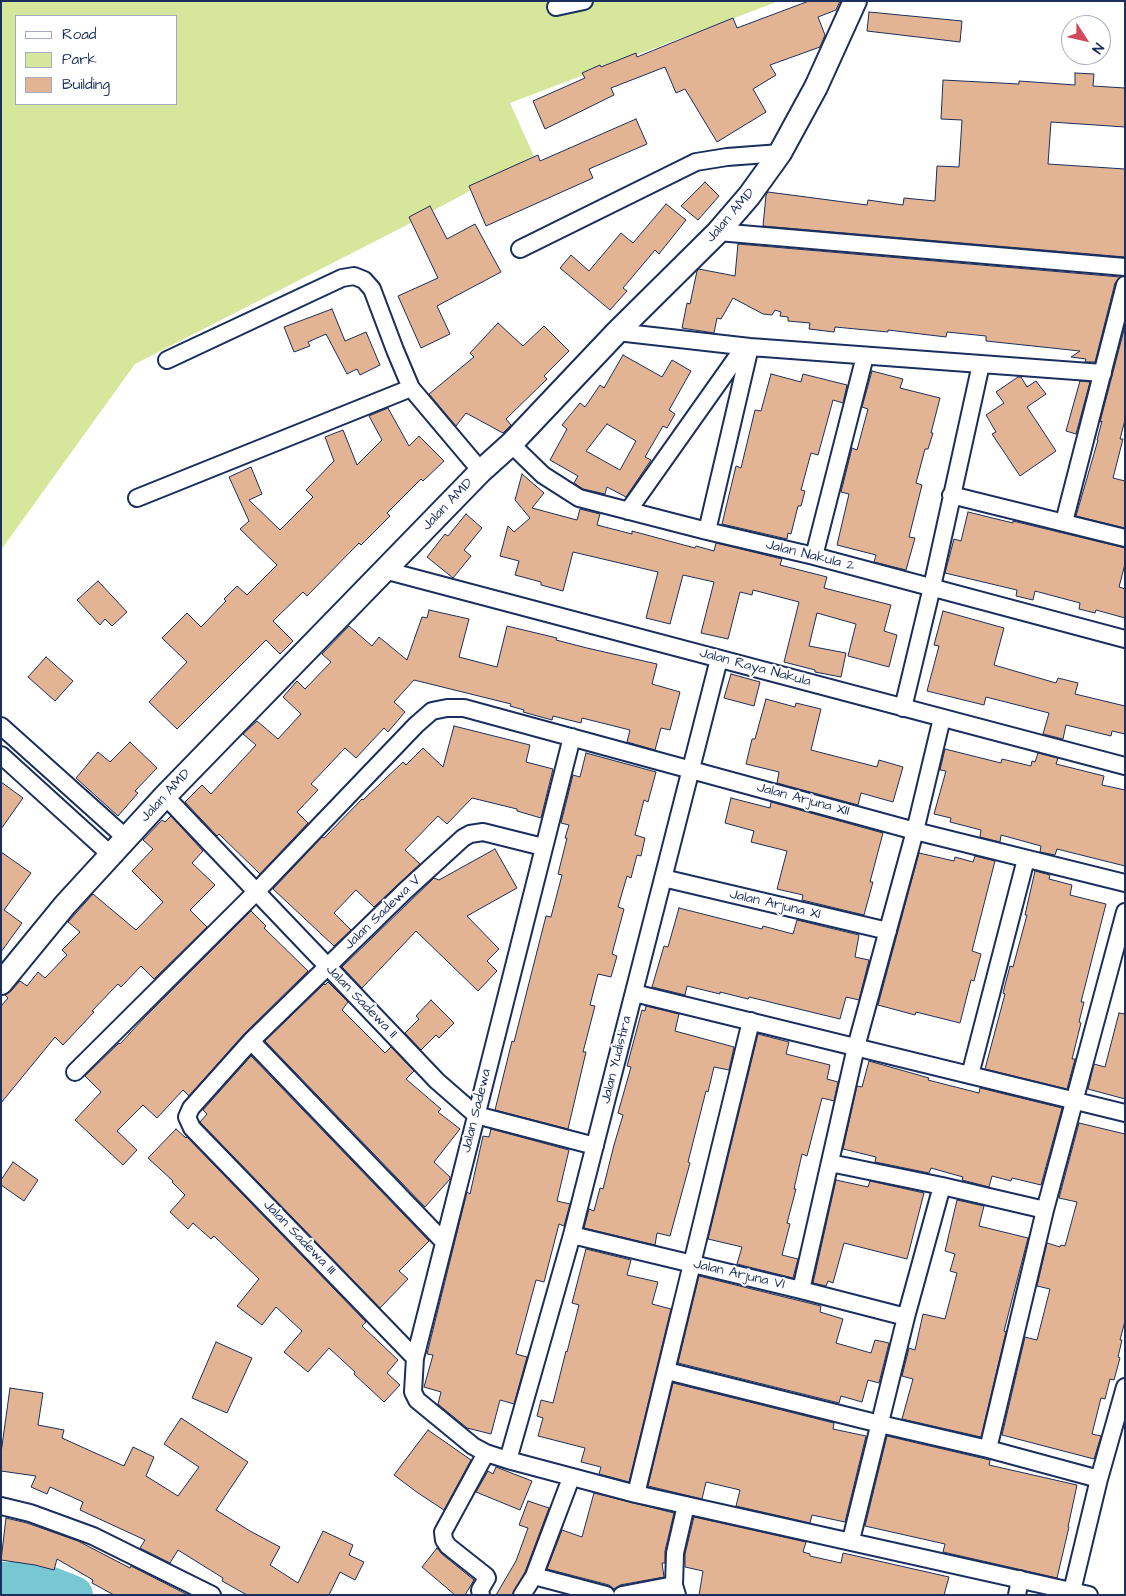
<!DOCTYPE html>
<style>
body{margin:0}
#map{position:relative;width:1126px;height:1596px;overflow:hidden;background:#fff;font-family:"Architects Daughter",sans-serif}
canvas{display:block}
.frame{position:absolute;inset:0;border:2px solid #1b2f5e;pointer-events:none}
.legend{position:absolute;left:15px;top:15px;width:162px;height:90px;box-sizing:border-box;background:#fff;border:1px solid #a4acbf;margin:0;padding:6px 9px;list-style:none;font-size:15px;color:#1b2f5e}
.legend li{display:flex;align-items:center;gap:10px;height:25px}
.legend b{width:25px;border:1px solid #a4acbf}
.north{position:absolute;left:1061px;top:15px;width:50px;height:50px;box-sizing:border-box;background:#fff;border:1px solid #a4acbf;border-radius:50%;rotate:125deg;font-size:14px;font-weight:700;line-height:20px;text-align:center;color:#1b2f5e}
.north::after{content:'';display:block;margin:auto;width:18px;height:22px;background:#d1495b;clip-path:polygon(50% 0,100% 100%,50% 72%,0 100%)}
</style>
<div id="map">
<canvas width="1126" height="1596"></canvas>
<div class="frame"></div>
<ul class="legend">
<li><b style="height:6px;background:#fff"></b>Road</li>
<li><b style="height:14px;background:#d6e79b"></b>Park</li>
<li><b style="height:14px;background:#e2b493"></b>Building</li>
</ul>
<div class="north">N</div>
</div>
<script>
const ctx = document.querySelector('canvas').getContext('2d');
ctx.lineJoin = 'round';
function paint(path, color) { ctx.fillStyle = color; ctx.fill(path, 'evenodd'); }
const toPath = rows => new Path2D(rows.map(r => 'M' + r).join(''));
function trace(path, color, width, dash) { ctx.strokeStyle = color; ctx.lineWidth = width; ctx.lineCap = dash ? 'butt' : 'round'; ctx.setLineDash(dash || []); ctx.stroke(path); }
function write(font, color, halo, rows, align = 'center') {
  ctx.font = font + ' "Architects Daughter",sans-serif'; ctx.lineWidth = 4; ctx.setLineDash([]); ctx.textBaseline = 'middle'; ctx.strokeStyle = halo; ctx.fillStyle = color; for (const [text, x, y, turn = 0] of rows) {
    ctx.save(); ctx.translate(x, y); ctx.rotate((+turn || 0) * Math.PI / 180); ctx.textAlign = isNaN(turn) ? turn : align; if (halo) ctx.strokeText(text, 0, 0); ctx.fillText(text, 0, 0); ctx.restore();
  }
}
const green = toPath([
 [1,1,779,1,510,103,534,156,405,226,135,364,1,550],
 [16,16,176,16,176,104,16,104]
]);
const river = toPath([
 [1,1581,36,1580,74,1595]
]);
const building = toPath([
 [809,1,840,1,836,10,818,17,825,35,820,47,770,65,776,75,753,89,766,112,717,142,685,89,676,93,665,67,611,88,614,95,545,129,533,101,585,78,582,73,600,65,601,67,636,53,637,57,733,18,737,28,809,1],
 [869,12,962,21,960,42,867,31,869,12],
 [1075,73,1094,74,1093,86,1125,88,1125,127,1051,122,1048,164,1125,169,1125,257,763,226,766,195,768,192,867,205,868,200,903,205,904,198,935,201,937,166,959,167,962,120,941,119,943,80,1019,84,1019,81,1075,85,1075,73],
 [636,119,647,144,589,169,593,178,486,226,469,186,538,155,540,161,636,119],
 [705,182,719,196,698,220,681,206,705,182],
 [666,204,686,220,659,254,655,250,623,288,627,291,610,310,560,268,571,255,589,271,621,233,633,243,666,204],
 [430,206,447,239,475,224,501,272,437,306,450,334,421,348,398,296,438,278,409,217,430,206],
 [738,244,1120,277,1115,283,1095,362,1085,362,1086,359,1071,357,1080,351,986,341,986,336,947,332,946,337,888,330,888,332,835,327,834,332,809,329,810,323,788,321,788,317,780,316,781,312,775,310,772,315,763,314,733,298,721,319,717,318,714,333,682,328,687,303,690,304,697,271,699,269,735,276,738,244],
 [332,309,345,341,366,332,380,365,360,375,357,369,347,374,326,334,308,342,310,346,294,352,284,327,332,309],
 [498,323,523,346,544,326,569,351,544,376,547,379,506,419,511,425,503,433,466,413,456,426,429,394,474,357,470,353,498,323],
 [1125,326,1125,420,1120,439,1123,439,1113,478,1125,481,1125,528,1076,516,1098,440,1097,440,1102,421,1100,422,1125,326],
 [623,355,662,377,672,360,691,371,669,410,675,414,667,428,663,426,645,457,651,460,626,497,607,487,605,494,583,489,574,483,578,476,550,460,567,429,562,425,580,403,585,407,600,385,604,388,623,355],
 [607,424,636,441,620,470,586,451,607,424],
 [872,371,903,379,900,388,940,398,931,433,933,433,928,449,925,449,916,483,922,485,909,537,915,538,906,570,874,562,876,555,837,545,849,494,841,492,852,448,857,450,868,409,862,407,872,371],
 [771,374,801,382,803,374,847,385,843,403,833,400,818,455,811,453,801,490,805,491,801,506,798,506,791,534,788,533,787,539,722,524,736,466,741,468,755,410,761,411,771,374],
 [1018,377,1021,377,1027,387,1036,381,1046,394,1027,407,1056,451,1020,476,992,434,996,432,986,415,1004,403,996,392,1018,377],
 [1080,381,1090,382,1076,434,1066,431,1080,381],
 [388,408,409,446,419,436,444,461,423,481,421,479,387,513,390,516,361,545,359,543,307,596,303,592,273,621,293,641,280,654,266,640,177,729,149,702,187,662,162,638,187,613,201,627,226,601,224,599,237,586,247,595,277,565,240,529,249,521,229,477,251,467,262,494,249,500,280,530,313,497,306,490,334,461,325,437,343,430,357,465,382,440,369,416,388,408],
 [522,474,544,493,532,508,577,520,580,509,600,514,597,525,632,534,632,531,695,548,696,546,714,551,716,543,782,559,780,565,827,577,824,588,891,605,884,631,897,635,889,667,848,656,856,624,817,613,809,646,846,653,841,677,815,672,815,670,784,662,799,602,753,590,752,595,740,592,728,639,701,633,714,582,683,575,670,624,646,618,658,572,573,552,563,591,541,585,541,582,515,575,519,561,500,556,508,526,514,532,530,518,515,500,522,474],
 [968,512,1013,523,1013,521,1125,548,1125,564,1119,587,1125,589,1125,618,1096,610,1095,613,1079,609,1080,603,1035,591,1033,600,1016,596,1017,590,945,573,954,539,961,541,968,512],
 [466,514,482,528,464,550,471,556,453,578,427,557,445,534,448,536,466,514],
 [98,581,127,612,112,626,105,619,100,625,77,600,98,581],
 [429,610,469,619,459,657,497,667,507,626,557,638,556,640,587,648,657,664,652,684,680,692,670,730,661,728,655,750,627,742,630,730,582,718,581,723,553,716,552,720,523,712,524,710,510,706,511,704,414,680,394,702,405,712,388,732,384,728,356,758,345,748,311,784,318,790,297,812,308,823,260,874,219,834,217,836,185,802,202,785,211,794,256,745,243,734,257,721,278,739,301,714,283,697,297,681,305,689,331,662,322,654,349,626,372,646,379,637,407,660,422,617,427,618,429,610],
 [943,611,1004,628,994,665,1056,683,1058,678,1078,683,1075,694,1125,706,1125,734,1112,731,1111,736,1066,725,1063,739,1043,734,1049,713,986,697,984,705,927,691,939,646,934,645,943,611],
 [46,657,73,681,55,701,28,677,46,657],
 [731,674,760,682,754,706,724,698,731,674],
 [766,699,795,707,796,703,821,709,811,750,877,767,879,760,903,767,893,802,861,793,858,805,777,783,779,772,746,764,752,739,755,739,766,699],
 [454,726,530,745,526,762,553,769,541,818,517,811,517,809,472,798,447,824,438,816,405,850,420,864,374,907,356,890,334,913,351,930,334,946,273,889,322,837,324,838,362,799,363,800,403,762,406,765,423,748,443,767,454,726],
 [130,742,157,768,135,791,138,793,118,816,76,778,98,752,110,762,130,742],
 [945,749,1001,763,1002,759,1031,766,1032,761,1035,762,1038,753,1058,758,1056,764,1104,776,1102,785,1125,790,1125,866,1057,849,1055,855,1040,852,1041,846,1001,835,1000,842,980,837,981,830,950,822,951,818,934,814,946,771,940,770,945,749],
 [586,753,656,772,648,802,644,800,635,835,645,838,641,856,637,855,631,878,627,876,618,907,624,909,612,954,617,956,611,977,598,974,590,1005,595,1006,583,1052,586,1052,568,1129,495,1110,512,1041,514,1042,546,916,551,917,562,875,558,874,567,838,565,838,569,825,561,823,573,775,580,777,586,753],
 [1,782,23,798,1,829,1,782],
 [731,798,770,808,771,802,883,833,870,882,873,882,864,915,802,900,803,895,777,889,787,851,751,842,754,831,725,823,731,798],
 [171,816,203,851,192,863,215,885,190,910,207,927,154,979,141,966,121,987,118,984,92,1011,94,1012,63,1045,55,1037,1,1103,1,1006,8,998,5,995,11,991,20,981,27,986,38,972,45,978,67,955,62,950,80,932,68,922,93,894,136,930,163,902,132,871,153,849,143,840,162,820,165,822,171,816],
 [495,849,517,888,467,916,499,949,487,961,497,971,478,991,416,931,362,988,342,967,434,878,439,880,495,849],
 [1,852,31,873,4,910,22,923,1,952,1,852],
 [919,853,954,861,955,857,973,862,975,856,995,861,972,951,981,954,974,981,971,980,960,1023,916,1012,915,1015,878,1005,919,853],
 [1035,871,1050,875,1049,879,1072,885,1070,895,1106,904,1081,1002,1084,1002,1079,1022,1081,1023,1072,1059,1075,1059,1067,1089,985,1069,1005,994,1003,993,1010,966,1013,967,1027,915,1025,915,1035,871],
 [679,908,762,929,763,926,793,934,797,920,859,935,855,957,869,960,859,1000,846,997,840,1019,749,997,748,999,720,992,720,994,687,986,685,995,652,987,664,946,668,947,679,908],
 [251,911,266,926,264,928,308,971,244,1034,189,1096,183,1090,157,1118,143,1105,117,1131,137,1150,123,1165,75,1120,101,1092,85,1076,119,1043,120,1044,144,1018,251,911],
 [328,982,348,1002,342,1010,385,1053,391,1047,414,1071,406,1079,441,1109,438,1112,460,1129,434,1162,450,1177,450,1179,425,1207,265,1041,324,984,325,985,328,982],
 [431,1000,454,1023,439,1038,436,1035,421,1050,405,1033,419,1019,416,1016,431,1000],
 [646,1006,679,1014,675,1031,734,1047,729,1070,714,1067,708,1092,706,1091,688,1162,690,1163,670,1236,657,1233,655,1245,584,1228,589,1209,594,1211,600,1188,603,1189,614,1145,623,1115,618,1113,631,1067,627,1066,642,1010,645,1011,646,1006],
 [1119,1013,1125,1014,1125,1099,1088,1089,1094,1064,1105,1067,1119,1013],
 [758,1034,789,1042,786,1054,830,1065,827,1079,838,1082,834,1101,822,1098,807,1156,802,1154,794,1189,796,1189,787,1223,790,1224,782,1255,798,1259,793,1278,737,1264,742,1247,708,1239,758,1034],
 [251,1056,429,1241,399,1271,408,1279,380,1308,200,1122,207,1114,203,1110,251,1056],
 [869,1061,929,1078,928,1080,979,1093,980,1088,1062,1108,1041,1185,1012,1178,1011,1181,992,1176,989,1187,962,1180,963,1177,931,1168,929,1173,875,1162,876,1157,843,1149,857,1086,862,1087,869,1061],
 [1079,1123,1125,1134,1125,1321,1120,1340,1122,1340,1118,1357,1120,1358,1114,1380,1110,1379,1105,1399,1101,1398,1092,1434,1101,1436,1094,1459,1002,1435,1025,1337,1037,1340,1050,1289,1037,1286,1047,1243,1060,1247,1061,1245,1065,1246,1077,1202,1059,1198,1079,1123],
 [176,1129,186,1138,187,1137,366,1322,362,1326,398,1360,387,1373,400,1385,384,1402,354,1374,355,1372,329,1348,308,1372,284,1352,302,1331,276,1307,262,1325,237,1306,259,1279,214,1236,211,1239,193,1223,188,1229,170,1212,185,1195,172,1182,173,1181,148,1158,176,1129],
 [491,1129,569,1150,557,1201,570,1204,564,1226,559,1224,544,1282,536,1280,516,1354,527,1357,514,1404,500,1400,491,1434,467,1428,438,1404,441,1392,424,1387,433,1355,427,1354,467,1192,470,1194,483,1136,489,1137,491,1129],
 [13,1162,38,1180,24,1201,1,1185,1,1180,13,1162],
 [836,1180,868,1187,870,1181,924,1193,907,1259,844,1243,833,1283,828,1281,826,1286,813,1283,836,1180],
 [957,1200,984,1206,979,1226,1028,1238,1004,1331,1006,1332,981,1437,902,1419,913,1379,902,1376,909,1348,915,1350,923,1314,945,1319,957,1273,950,1271,955,1254,945,1251,957,1200],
 [586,1249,631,1260,627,1275,658,1282,652,1304,671,1309,629,1482,599,1474,601,1467,581,1462,585,1448,538,1436,543,1418,537,1416,541,1400,553,1403,566,1351,567,1352,579,1305,572,1303,586,1249],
 [699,1276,821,1306,820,1312,843,1319,836,1343,871,1353,875,1340,889,1343,879,1383,868,1380,862,1402,841,1396,839,1403,678,1363,699,1276],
 [216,1342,252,1358,227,1413,192,1398,216,1342],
 [673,1383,834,1423,833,1429,866,1436,845,1522,812,1515,810,1523,736,1506,740,1490,706,1482,702,1499,648,1486,673,1383],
 [10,1388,43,1393,38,1425,64,1430,62,1438,124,1466,133,1447,154,1457,146,1476,178,1496,199,1467,164,1444,181,1418,248,1462,216,1510,250,1531,280,1547,270,1565,298,1583,323,1531,353,1545,349,1555,364,1562,355,1580,340,1572,329,1595,247,1595,222,1581,223,1578,178,1550,170,1563,140,1548,145,1540,80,1510,83,1502,50,1487,47,1494,31,1487,36,1476,1,1471,1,1453,10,1388],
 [428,1430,471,1460,444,1510,418,1493,394,1475,428,1430],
 [887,1436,990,1460,989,1465,1077,1485,1068,1527,1069,1527,1057,1578,943,1552,945,1544,865,1526,887,1436],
 [496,1467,532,1481,520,1510,476,1492,488,1471,493,1474,496,1467],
 [594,1493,674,1513,665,1551,665,1563,662,1563,664,1577,620,1585,614,1589,609,1585,547,1569,562,1530,582,1537,594,1493],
 [528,1501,549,1508,525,1572,512,1595,496,1595,516,1561,528,1528,519,1525,528,1501],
 [694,1517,806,1542,803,1552,810,1554,810,1556,841,1563,843,1553,949,1577,944,1595,699,1595,703,1571,685,1567,685,1554,694,1517],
 [6,1518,27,1523,78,1541,130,1568,131,1566,188,1595,114,1595,92,1583,93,1580,57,1559,54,1570,35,1565,1,1560,6,1518],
 [437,1548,442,1554,474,1580,465,1595,455,1595,422,1567,437,1548]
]);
const street = toPath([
 [556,7,584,1],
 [718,232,1125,267],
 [520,249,696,162,727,157,780,153],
 [617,332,750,347,1103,373],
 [167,360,342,278,354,276,364,280,372,289,395,350,411,388,481,471],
 [511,444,543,475,579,498,707,531,814,556,1125,639],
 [951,495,1125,538],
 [137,498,411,388],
 [628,511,744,347],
 [1064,522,1125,285],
 [707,531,750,347],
 [814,556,865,356],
 [384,570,1125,766],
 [903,708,932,587,981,364],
 [1,726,126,838],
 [572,737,415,1358,413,1392,417,1400,473,1446,486,1453,508,1460,636,1494,1089,1595],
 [1,755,110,854],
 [165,796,437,1081,476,1115,595,1146],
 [663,878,888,931],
 [634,993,1125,1113],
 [251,1041,444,1242],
 [75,1072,256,892,416,725,432,711,447,708,464,708,915,831,1125,883],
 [970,1075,1026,859],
 [830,1163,942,1186,1045,1210],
 [572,1235,801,1290,906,1317],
 [801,1290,856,1047,915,831,942,718],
 [415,1358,192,1128,187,1117,191,1108,251,1041,405,891,463,838,470,834,483,832,543,847],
 [667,1371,880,1424,988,1449,1099,1479],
 [988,1449,1045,1210,1125,912],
 [508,1460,572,1235,719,659],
 [636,1494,751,1021],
 [1,1506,30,1513,93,1536,212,1595],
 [851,1540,906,1317,942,1186],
 [534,1576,606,1595],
 [1072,1591,1099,1479,1125,1387],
 [481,1595,480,1590,487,1578,486,1576,448,1546,444,1540,443,1532,486,1453],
 [522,1595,534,1576,571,1478],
 [622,1595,674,1585],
 [677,1595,674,1585,675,1553,686,1505],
 [1017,1595,1020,1579]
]);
const secondary = toPath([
 [1,983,65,905,165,796,481,471,511,444,617,332,718,232,749,196,780,153,816,87,855,1]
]);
const streetNames = [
 ["Jalan AMD",731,216,-49],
 ["Jalan AMD",448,505,-46],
 ["Jalan Nakula 2",810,556,14],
 ["Jalan Raya Nakula",755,668,15],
 ["Jalan AMD",166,796,-47],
 ["Jalan Arjuna XII",803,800,15],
 ["Jalan Arjuna XI",775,905,13],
 ["Jalan Sadewa V",383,913,-44],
 ["Jalan Sadewa II",361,1002,46],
 ["Jalan Yudistira",617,1060,-76],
 ["Jalan Sadewa",477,1111,-76],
 ["Jalan Sadewa III",299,1238,46],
 ["Jalan Arjuna VI",739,1275,13]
];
paint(green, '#d6e79b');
trace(river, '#78c8d4', 38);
paint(building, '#e2b493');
trace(building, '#1b2f5e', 1);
trace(street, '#1b2f5e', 20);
trace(secondary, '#1b2f5e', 26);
trace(street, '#fff', 16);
trace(secondary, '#fff', 22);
write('14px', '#1b2f5e', '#fff', streetNames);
</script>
